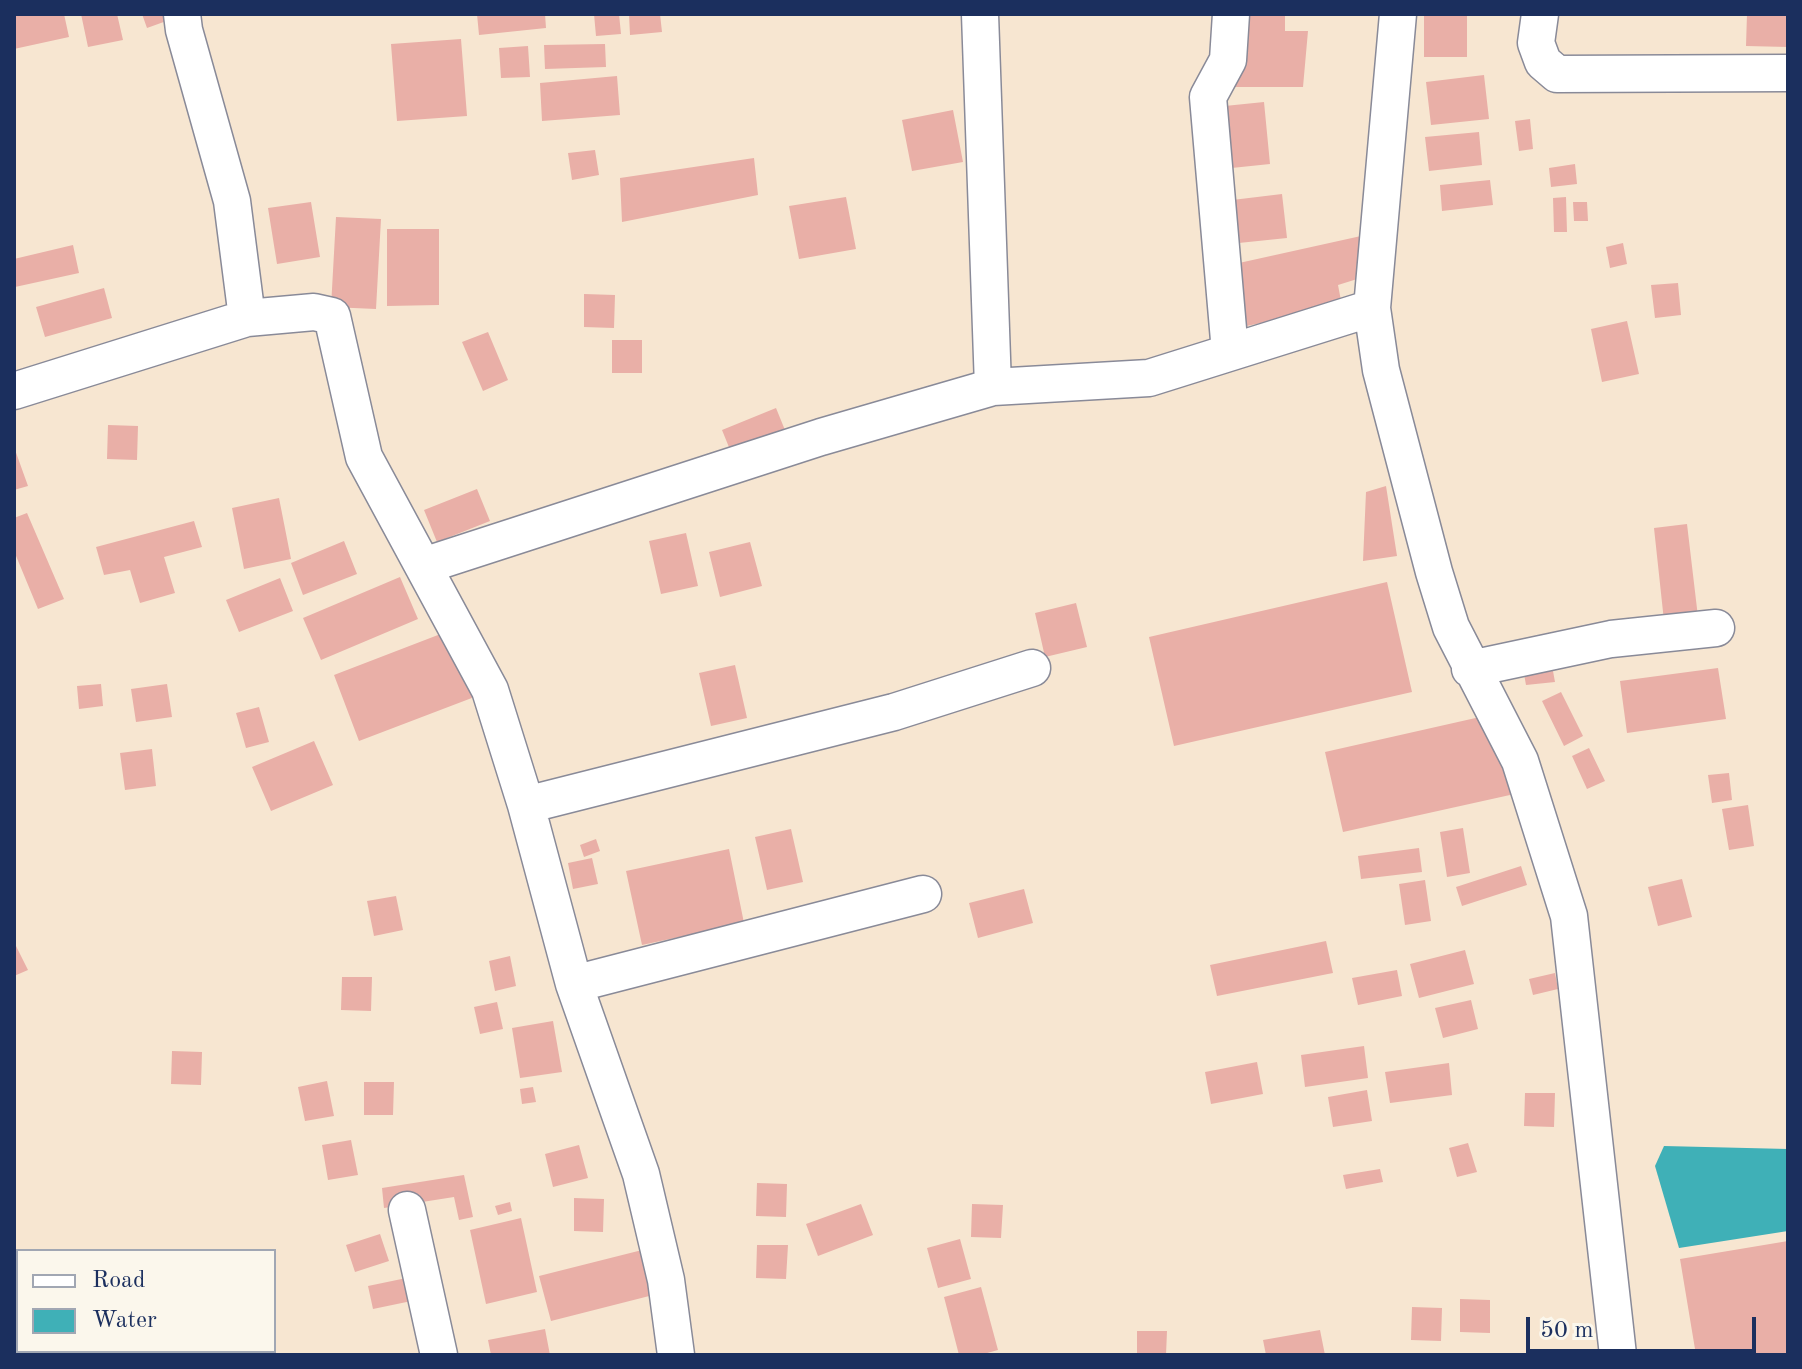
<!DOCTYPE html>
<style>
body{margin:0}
#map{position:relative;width:1802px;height:1369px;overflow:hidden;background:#f7e6d1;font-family:"Old Standard TT",serif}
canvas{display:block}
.frame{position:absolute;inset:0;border:16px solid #1b2f5e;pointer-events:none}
.legend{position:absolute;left:16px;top:1249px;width:260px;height:104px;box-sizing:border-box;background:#fbf7ec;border:2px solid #a1a7b3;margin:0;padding:10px 14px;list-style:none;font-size:24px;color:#1b2f5e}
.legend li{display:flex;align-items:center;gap:16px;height:40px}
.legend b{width:40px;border:2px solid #a1a7b3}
.scale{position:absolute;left:1526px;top:1317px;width:230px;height:36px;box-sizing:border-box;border:4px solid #1b2f5e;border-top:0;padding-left:10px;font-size:24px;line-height:28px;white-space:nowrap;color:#1b2f5e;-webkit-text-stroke:6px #fbf7ec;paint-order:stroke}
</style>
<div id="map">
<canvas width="1802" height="1369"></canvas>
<div class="frame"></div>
<ul class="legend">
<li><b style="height:10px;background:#fff"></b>Road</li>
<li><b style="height:22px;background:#3fb0b7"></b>Water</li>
</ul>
<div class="scale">50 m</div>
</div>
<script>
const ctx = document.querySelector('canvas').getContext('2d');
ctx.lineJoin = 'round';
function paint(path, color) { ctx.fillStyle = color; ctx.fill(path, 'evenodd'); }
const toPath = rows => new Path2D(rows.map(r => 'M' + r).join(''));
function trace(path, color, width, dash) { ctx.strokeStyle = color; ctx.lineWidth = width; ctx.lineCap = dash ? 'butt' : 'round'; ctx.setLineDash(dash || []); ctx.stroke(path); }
const water = toPath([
 [1664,1146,1788,1149,1788,1231,1679,1248,1655,1166]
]);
const building = toPath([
 [14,14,64,14,69,37,14,49],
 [81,14,117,14,123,40,88,47],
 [142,14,170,14,172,19,147,28],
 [477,14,545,14,546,28,479,35],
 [594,14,619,14,621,34,596,36],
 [629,14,660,14,662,32,630,35],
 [1233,14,1285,14,1285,31,1308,31,1303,87,1234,87],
 [1424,14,1467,14,1467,57,1424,57],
 [1747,14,1788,15,1788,47,1746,46],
 [461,39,467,116,397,121,391,44],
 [605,44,606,67,545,69,544,45],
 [528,46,530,77,501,78,499,48],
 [1484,75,1489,119,1431,125,1426,82],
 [617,76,620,115,542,121,540,83],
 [1264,102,1270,164,1222,169,1215,107],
 [953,110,963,162,912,171,902,120],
 [1530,119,1533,149,1519,151,1515,121],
 [1479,132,1482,165,1429,171,1425,137],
 [595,150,599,175,572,180,568,153],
 [754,158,758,195,622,222,620,178],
 [1575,164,1577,184,1551,187,1549,168],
 [1490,180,1493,205,1442,211,1440,185],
 [1282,194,1287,238,1229,244,1224,201],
 [846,197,856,249,799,259,789,206],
 [1566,197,1567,232,1554,232,1553,198],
 [311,202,320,257,277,264,268,208],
 [1573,202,1587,202,1588,221,1574,221],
 [336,217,381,219,376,309,331,307],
 [387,229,439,229,439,305,387,306],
 [1361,236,1370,275,1338,285,1342,306,1237,328,1230,265],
 [1623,243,1627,264,1610,268,1606,247],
 [73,245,79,273,15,287,14,259],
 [1678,283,1681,315,1655,318,1651,285],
 [104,288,112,318,45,337,36,307],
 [584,294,615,295,614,328,584,327],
 [1627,321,1639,374,1602,382,1591,329],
 [488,332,508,380,483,391,462,342],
 [612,340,642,340,642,373,612,373],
 [776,408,789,440,735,462,722,430],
 [108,425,138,426,137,460,107,459],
 [14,447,28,486,14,490],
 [1386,486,1397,556,1363,561,1366,492],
 [477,489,490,521,437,542,424,510],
 [279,498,291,559,244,569,232,508],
 [27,513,64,599,38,609,14,551,14,518],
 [194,521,202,547,164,557,175,593,140,603,130,570,104,575,96,547],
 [1687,524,1698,617,1664,621,1654,528],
 [686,533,698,586,661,594,649,541],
 [344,541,357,574,303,595,291,563],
 [750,542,762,586,720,597,709,552],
 [400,577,418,619,321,660,303,618],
 [280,578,293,611,239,632,226,600],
 [1387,582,1412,692,1174,746,1149,637],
 [1076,603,1087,647,1045,657,1035,613],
 [451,630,477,696,359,741,334,675],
 [735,665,747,718,711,726,699,673],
 [1718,668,1726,719,1627,733,1620,681],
 [1553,671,1555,682,1526,685,1524,674],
 [101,684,103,706,79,709,77,686],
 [167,684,172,717,136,722,131,689],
 [1561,692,1583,736,1564,746,1542,701],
 [259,707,269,742,246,748,236,713],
 [1480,717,1519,793,1343,832,1325,752],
 [314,741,333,785,271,811,252,767],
 [1589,748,1605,781,1587,789,1572,756],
 [152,749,156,786,125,790,120,753],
 [1729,773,1732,800,1712,803,1708,775],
 [1748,805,1754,846,1729,850,1722,809],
 [1463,828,1470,873,1447,877,1440,832],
 [791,829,803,882,767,890,755,837],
 [596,839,600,851,584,857,580,845],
 [1419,848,1422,872,1361,879,1358,856],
 [729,849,744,923,642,945,626,871],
 [592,858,598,884,573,889,568,863],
 [1521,866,1527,885,1462,906,1456,887],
 [1682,879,1692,917,1658,926,1648,887],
 [1425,880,1431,921,1405,925,1399,884],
 [1024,889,1033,923,978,938,969,903],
 [396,896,403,930,374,936,367,901],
 [1326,941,1333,973,1217,996,1210,965],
 [14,942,28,970,14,976],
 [1465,950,1474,984,1419,998,1410,964],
 [510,956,516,986,495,991,489,961],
 [1397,970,1402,996,1358,1005,1352,978],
 [1555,973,1558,989,1533,995,1529,979],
 [342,977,372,977,371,1011,341,1010],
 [1471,1000,1478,1029,1443,1038,1435,1008],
 [497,1002,503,1029,480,1034,474,1007],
 [553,1021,562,1072,520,1078,512,1028],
 [1364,1046,1368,1078,1305,1087,1301,1055],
 [172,1051,202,1052,201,1085,171,1084],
 [1257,1062,1263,1094,1211,1104,1205,1072],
 [1449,1063,1452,1095,1390,1103,1385,1072],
 [327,1081,334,1116,305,1121,298,1087],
 [364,1082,394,1082,393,1115,364,1115],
 [533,1087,536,1102,522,1104,520,1089],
 [1367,1090,1372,1121,1333,1127,1328,1097],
 [1525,1093,1555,1093,1554,1127,1524,1126],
 [351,1140,358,1175,328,1180,322,1145],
 [1468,1143,1477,1172,1457,1177,1449,1148],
 [579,1145,588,1178,553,1187,545,1154],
 [1380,1169,1383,1182,1346,1189,1343,1175],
 [464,1175,473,1217,459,1220,454,1197,384,1208,382,1188],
 [757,1183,787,1184,786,1217,756,1216],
 [574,1198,604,1199,603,1232,574,1231],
 [510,1202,512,1211,498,1215,495,1206],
 [861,1204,873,1235,818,1256,806,1224],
 [972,1204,1003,1205,1001,1238,971,1237],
 [521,1218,537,1292,486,1304,470,1230],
 [380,1234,389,1261,355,1272,346,1245],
 [960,1239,971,1279,938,1288,927,1248],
 [1788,1241,1788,1355,1696,1355,1680,1259],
 [757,1245,788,1245,786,1279,756,1278],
 [654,1247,665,1292,551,1321,539,1276],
 [416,1276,421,1299,373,1309,368,1286],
 [981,1287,998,1350,980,1355,959,1355,944,1297],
 [1460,1299,1490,1300,1490,1333,1460,1332],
 [1412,1307,1442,1308,1441,1341,1411,1340],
 [545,1329,550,1355,491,1355,488,1340],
 [1320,1330,1325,1355,1266,1355,1263,1340],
 [1137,1331,1167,1331,1166,1355,1137,1355]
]);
const minor = toPath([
 [182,14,184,30,232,201,247,318,314,312,332,316,364,457,490,690,526,805,574,984,641,1174,666,1280,676,1355],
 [980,14,993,387],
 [1398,14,1372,308,1381,370,1434,572,1451,627,1520,761,1569,916,1618,1355],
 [1540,14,1536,43,1543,62,1557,74,1788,73],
 [1230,352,1208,97,1228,60,1231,14],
 [14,391,247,318],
 [423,566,821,437,993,387,1149,378,1372,308],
 [1470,669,1611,639,1716,628],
 [526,805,894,712,1032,668],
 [574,984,923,894],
 [407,1210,439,1355]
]);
paint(water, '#3fb0b7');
paint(building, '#e9afa7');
trace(minor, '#898a98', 39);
trace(minor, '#fff', 36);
</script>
